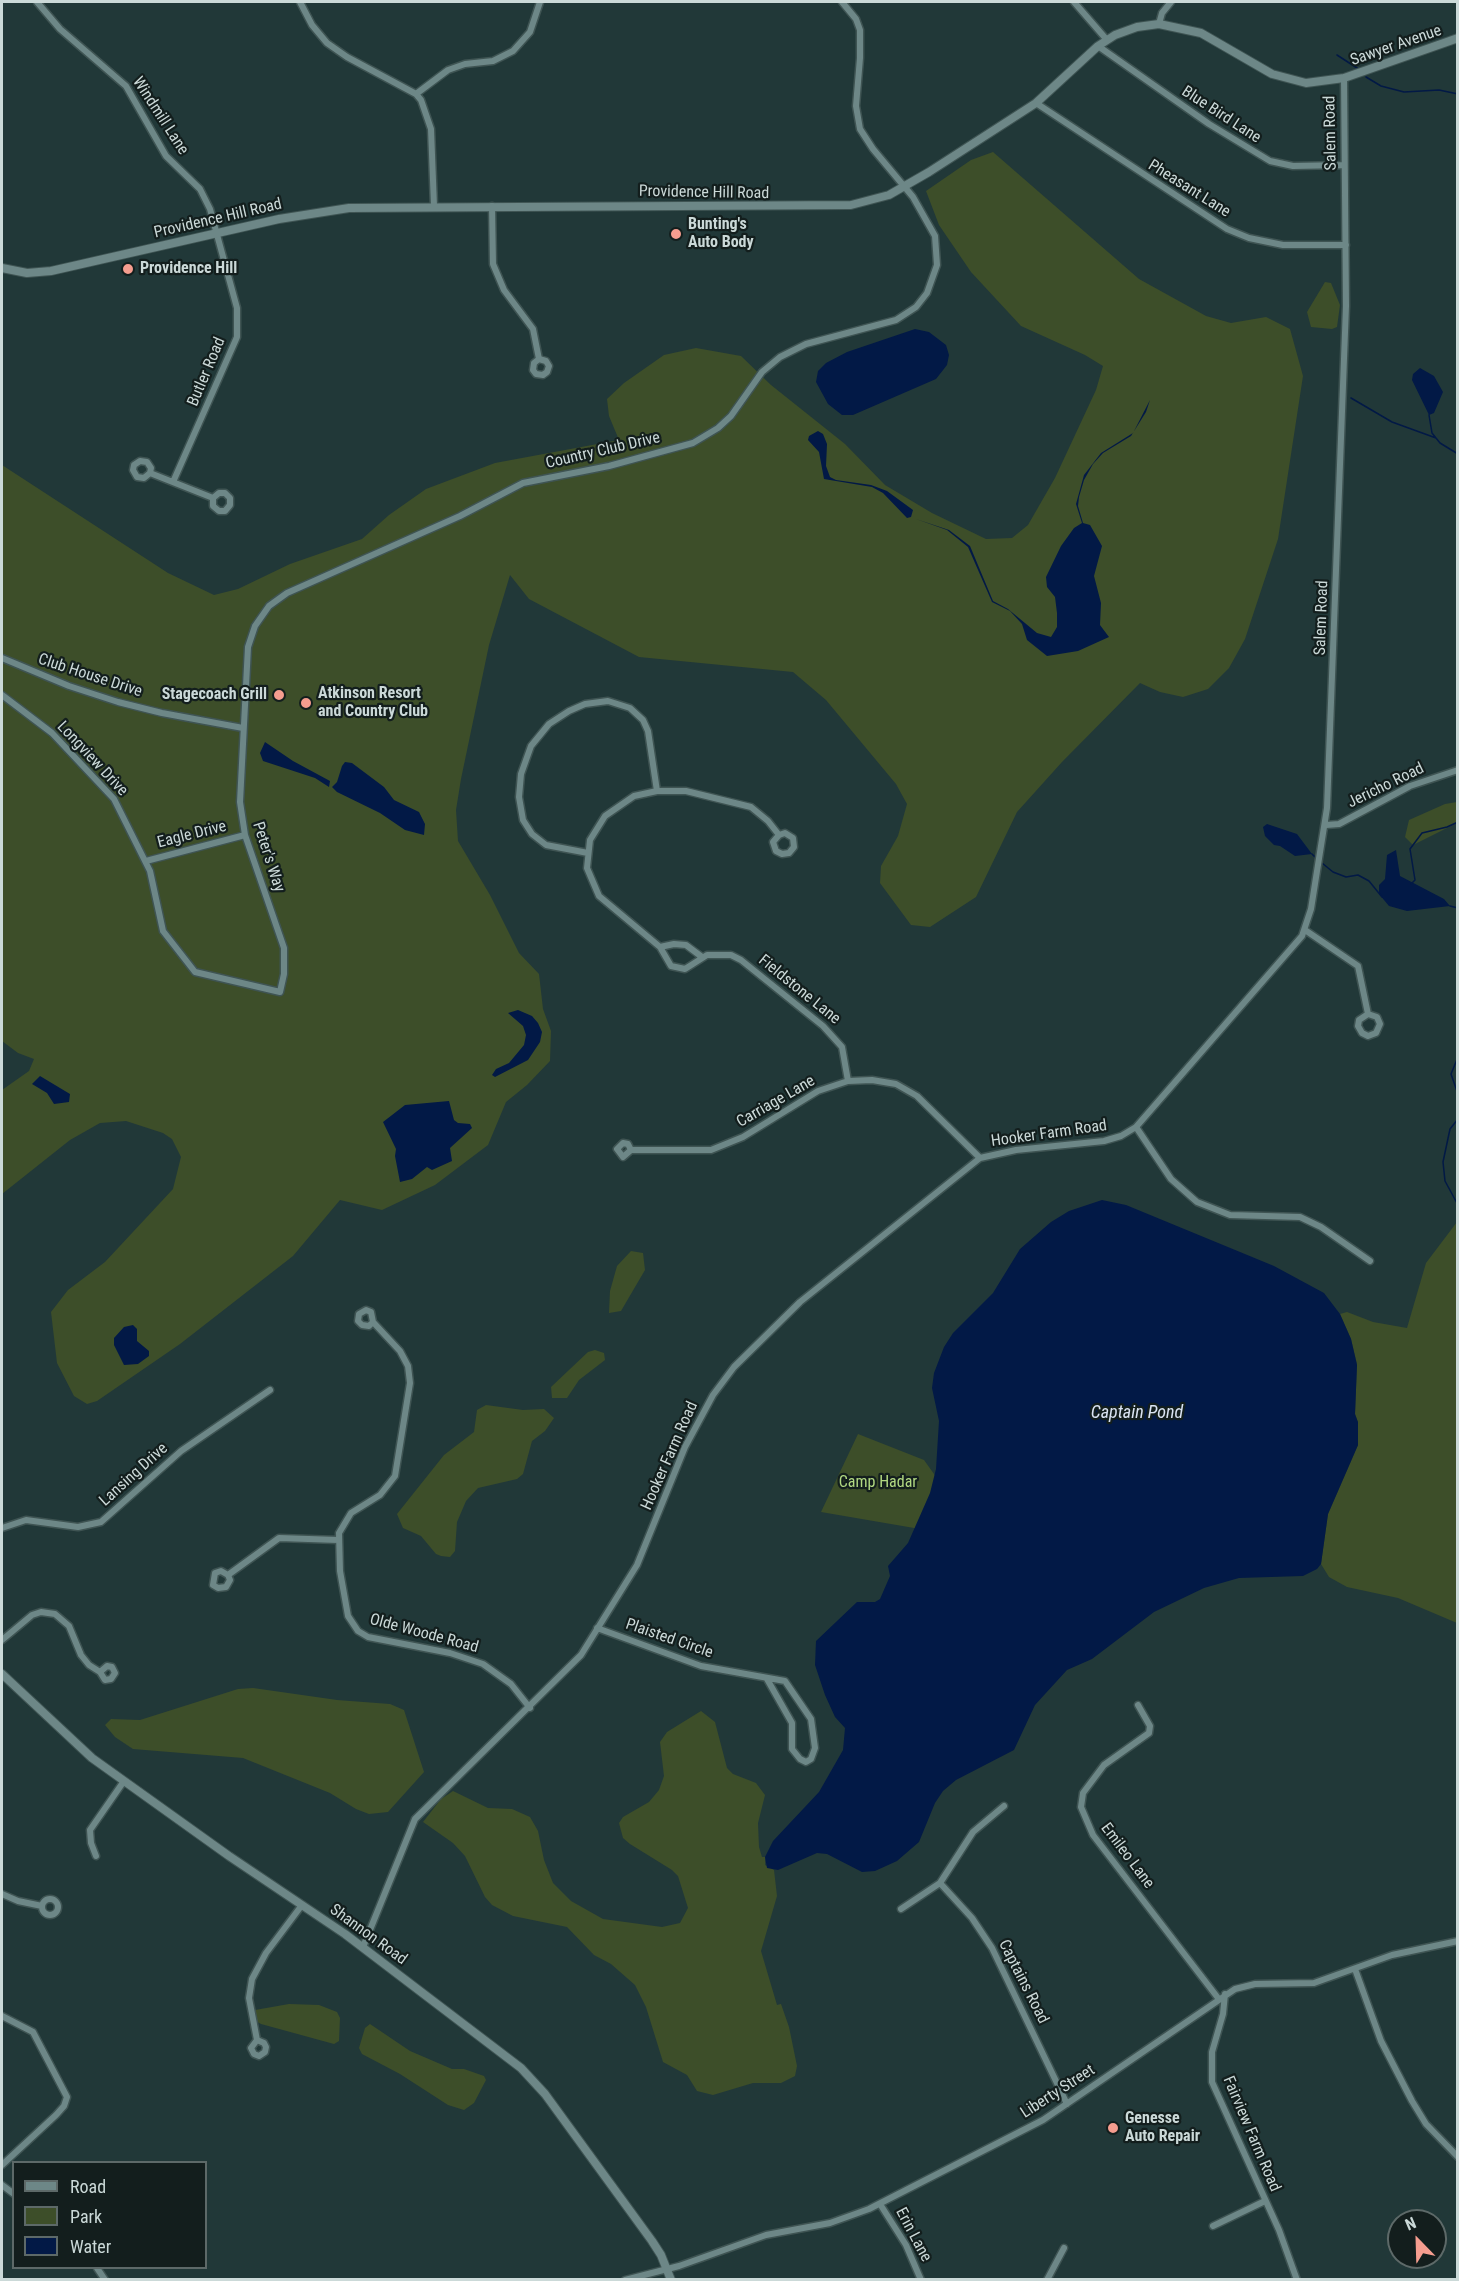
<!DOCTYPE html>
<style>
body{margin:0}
#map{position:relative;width:1459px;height:2281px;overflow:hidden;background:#213838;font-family:"Roboto Condensed",sans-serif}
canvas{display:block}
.frame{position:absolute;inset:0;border:3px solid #cbd9d8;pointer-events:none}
.legend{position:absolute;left:12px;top:2161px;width:195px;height:108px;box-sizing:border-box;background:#131e1d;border:2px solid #5d6968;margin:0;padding:8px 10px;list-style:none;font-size:18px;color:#cbd9d8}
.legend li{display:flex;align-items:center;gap:12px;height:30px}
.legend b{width:30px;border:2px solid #5d6968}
.north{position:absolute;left:1387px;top:2209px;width:60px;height:60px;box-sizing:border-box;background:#131e1d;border:2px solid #5d6968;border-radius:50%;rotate:337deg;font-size:16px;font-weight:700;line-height:24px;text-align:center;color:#cbd9d8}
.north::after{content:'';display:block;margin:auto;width:21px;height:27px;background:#f59d8f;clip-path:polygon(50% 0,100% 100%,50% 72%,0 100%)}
</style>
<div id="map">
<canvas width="1459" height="2281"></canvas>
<div class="frame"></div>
<ul class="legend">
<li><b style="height:8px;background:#6d8787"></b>Road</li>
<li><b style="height:16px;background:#3d4e29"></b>Park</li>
<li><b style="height:16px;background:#021946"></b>Water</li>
</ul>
<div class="north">N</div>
</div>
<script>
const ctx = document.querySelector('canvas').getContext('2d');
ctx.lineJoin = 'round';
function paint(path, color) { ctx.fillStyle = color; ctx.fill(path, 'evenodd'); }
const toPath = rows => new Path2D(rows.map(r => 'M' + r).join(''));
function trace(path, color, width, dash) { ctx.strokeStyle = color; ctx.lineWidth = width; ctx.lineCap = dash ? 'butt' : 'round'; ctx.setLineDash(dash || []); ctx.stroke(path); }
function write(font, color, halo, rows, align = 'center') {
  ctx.font = font + ' "Roboto Condensed",sans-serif'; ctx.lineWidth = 4.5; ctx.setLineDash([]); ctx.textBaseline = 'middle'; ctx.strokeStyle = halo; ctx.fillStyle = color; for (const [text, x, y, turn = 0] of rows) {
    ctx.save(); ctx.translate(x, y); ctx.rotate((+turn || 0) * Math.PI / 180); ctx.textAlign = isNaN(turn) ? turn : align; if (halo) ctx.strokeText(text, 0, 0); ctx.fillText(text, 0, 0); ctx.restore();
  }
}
const green = toPath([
 [993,152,1139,279,1206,316,1231,323,1266,317,1290,329,1303,376,1278,539,1245,639,1229,668,1208,689,1183,697,1160,692,1140,683,1062,762,1017,812,976,897,930,927,911,925,880,883,881,866,898,836,907,804,896,784,826,700,793,672,639,657,529,599,510,575,489,645,461,779,456,810,458,841,490,895,519,953,539,974,543,1009,551,1031,550,1061,527,1085,506,1102,488,1145,435,1185,382,1210,340,1200,293,1256,180,1344,97,1401,87,1404,74,1396,57,1363,51,1312,68,1290,105,1262,173,1189,181,1157,172,1139,163,1133,126,1121,100,1123,70,1140,2,1194,2,1090,29,1071,34,1059,18,1053,2,1041,2,465,168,573,214,595,238,589,290,564,362,539,389,515,426,489,495,463,619,440,609,416,607,399,624,383,664,355,696,348,741,356,771,385,845,444,885,485,932,513,986,539,1012,538,1028,525,1055,478,1096,390,1103,366,1085,355,1021,326,971,272,939,225,926,191,971,160],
 [1325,282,1331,283,1340,305,1337,327,1332,329,1311,327,1307,312],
 [1457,802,1457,823,1413,845,1405,837,1409,820,1445,804],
 [1457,1222,1457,1623,1398,1598,1347,1587,1329,1577,1321,1564,1328,1514,1358,1445,1358,1423,1355,1414,1357,1364,1351,1339,1340,1314,1347,1312,1373,1322,1407,1328,1426,1263],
 [631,1251,643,1253,645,1270,621,1311,609,1313,610,1291,617,1266],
 [595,1350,604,1353,605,1360,579,1380,567,1398,552,1398,551,1387,588,1352],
 [486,1405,523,1410,544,1409,554,1418,545,1431,532,1441,523,1474,517,1479,478,1488,466,1501,457,1522,455,1551,450,1557,441,1556,436,1554,421,1536,403,1528,397,1514,444,1455,474,1432,477,1410],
 [858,1434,924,1460,939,1481,920,1529,821,1512],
 [253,1688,337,1700,390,1704,404,1710,424,1772,388,1812,369,1814,356,1809,330,1793,243,1758,133,1749,115,1737,105,1725,111,1719,140,1720,238,1689],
 [701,1711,715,1722,727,1768,733,1774,756,1783,765,1795,758,1823,759,1847,762,1857,765,1857,765,1865,774,1870,777,1896,761,1951,777,2005,781,2004,789,2027,797,2066,795,2076,781,2083,753,2083,713,2095,697,2091,687,2075,663,2062,646,2007,635,1985,611,1964,594,1955,567,1927,513,1916,492,1905,485,1897,465,1856,453,1843,423,1822,441,1799,453,1791,488,1808,512,1809,530,1817,538,1831,544,1860,553,1883,571,1901,603,1919,662,1927,680,1923,688,1908,678,1876,672,1870,630,1844,623,1838,619,1823,623,1817,649,1802,659,1790,664,1776,660,1742,667,1732],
 [289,2004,319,2005,337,2012,340,2018,339,2041,334,2044,261,2024,254,2020,252,2014,255,2010],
 [370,2024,410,2051,452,2069,464,2069,484,2076,486,2080,474,2103,464,2110,448,2105,400,2074,362,2054,359,2048,365,2028]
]);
const water = toPath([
 [915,329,929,332,946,345,949,355,947,365,936,379,853,415,842,415,828,404,816,382,818,371,826,363,847,352],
 [1420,368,1434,376,1443,392,1434,413,1429,415,1412,380,1413,374],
 [1150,400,1146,412,1131,436,1103,453,1093,464,1084,480,1079,497,1078,506,1083,523,1090,525,1102,546,1094,576,1101,603,1100,625,1109,637,1078,651,1047,656,1027,640,1022,624,1010,611,992,602,968,547,947,530,916,519,949,530,970,546,993,601,1008,609,1037,633,1051,637,1057,627,1057,613,1055,597,1047,587,1046,577,1061,546,1074,528,1082,523,1076,504,1084,475,1101,453,1133,433],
 [818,431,823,434,827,444,826,466,830,477,836,480,871,485,887,491,913,510,911,517,907,518,883,493,872,487,824,479,819,452,808,440,809,436],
 [265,742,293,761,330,781,329,787,315,778,263,761,260,753],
 [345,762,352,763,384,787,394,800,419,812,425,824,424,835,405,830,380,813,337,792,332,787,337,782,342,766],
 [1267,824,1297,834,1312,854,1295,856,1280,846,1274,845,1265,836,1263,827],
 [1396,850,1400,876,1444,899,1450,906,1407,911,1389,906,1379,894,1379,885,1385,879,1387,855],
 [518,1010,532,1016,538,1023,542,1032,540,1042,528,1060,495,1077,492,1075,496,1069,509,1063,524,1045,526,1035,523,1026,508,1013],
 [40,1076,70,1094,69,1102,54,1104,47,1093,32,1084],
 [449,1101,454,1120,458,1123,470,1124,472,1128,450,1148,452,1161,432,1170,427,1167,412,1179,400,1182,395,1156,396,1149,383,1122,405,1105],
 [1102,1200,1126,1205,1274,1266,1324,1293,1340,1314,1351,1339,1357,1365,1355,1414,1358,1422,1358,1445,1328,1514,1321,1564,1317,1569,1303,1576,1239,1578,1204,1588,1154,1612,1092,1659,1067,1670,1035,1705,1014,1750,956,1780,943,1791,935,1803,919,1842,897,1861,875,1871,862,1872,827,1854,817,1853,778,1870,767,1868,765,1857,773,1841,819,1792,843,1750,845,1728,835,1717,825,1695,815,1665,816,1641,857,1602,875,1602,880,1599,890,1576,888,1566,908,1543,930,1493,936,1469,939,1421,932,1388,934,1373,944,1347,953,1333,993,1293,1020,1249,1051,1222,1069,1211],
 [133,1325,137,1329,137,1341,149,1351,149,1356,138,1364,124,1365,114,1345,114,1338,124,1327]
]);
const stream = toPath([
 [1337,55,1357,68],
 [1366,77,1381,86,1404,92,1439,90,1458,94],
 [1351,398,1392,422,1436,438],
 [1429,415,1432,433,1440,443,1458,454],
 [1312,854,1315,857],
 [1322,863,1333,872,1346,877,1358,875,1369,881,1382,897],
 [1411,884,1415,880,1410,849,1422,833,1447,827,1458,822],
 [1450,906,1458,908],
 [1458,1014,1458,1024],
 [1458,1057,1451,1074,1458,1094],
 [1458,1119,1450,1129,1443,1162,1445,1181,1458,1205]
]);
const minor = toPath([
 [37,2,60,29,126,86,166,156,200,189,210,209,237,308,237,337,173,482],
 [300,2,312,25,327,43,347,57,416,94,421,100,431,129,434,206],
 [1074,2,1107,40],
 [1159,24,1162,13,1171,2],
 [1098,46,1209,124,1270,161,1293,166,1344,165],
 [416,94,448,70,465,64,493,61,513,51,530,32,540,2],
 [1036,103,1227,229,1249,238,1283,245,1346,245],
 [492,206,493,264,504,290,533,329,539,359,534,363,533,370,536,374,543,375,547,372,549,366,546,361,539,359],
 [150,473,144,478,137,477,133,470,134,465,140,461,147,462,151,468,150,473,213,498,213,506,219,511,225,511,230,505,230,498,225,493,219,493,213,498],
 [2,658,69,686,118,702,162,713,243,728],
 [2,695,52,733,114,799,150,871,163,931,195,972,280,992,284,974,284,948,245,835,240,802,248,647,255,626,269,606,287,593,460,516,523,483,609,466,693,443,718,428,731,416,762,372,780,357,806,344,896,320,916,307,927,293,937,265,935,236,913,197,873,149,860,129,856,106,860,58,860,30,856,19,842,2],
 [1326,825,1339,824,1410,786,1458,770],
 [779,835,785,833,793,838,794,847,789,853,782,854,776,851,773,842,779,835,768,821,751,807,686,791,657,791,634,796,605,816,590,840,587,868,599,896,660,947,671,966,685,969,707,955,731,955,741,960,823,1026,842,1047,848,1081],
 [588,853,546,845,532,834,523,820,519,797,521,774,531,746,549,724,569,711,585,704,608,701,630,708,643,720,648,731,657,791],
 [146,861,245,835],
 [1305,930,1358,966,1368,1014,1359,1020,1358,1026,1362,1033,1368,1036,1376,1033,1380,1024,1377,1017,1368,1014],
 [660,947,674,944,686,945,702,957],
 [1136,1127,1171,1179,1197,1202,1230,1215,1300,1217,1321,1227,1370,1261],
 [631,1150,623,1157,617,1149,623,1143,628,1144,631,1150,711,1150,743,1137,818,1091,848,1081,872,1080,896,1084,917,1096,980,1158],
 [373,1322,369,1326,362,1325,358,1321,359,1314,366,1310,371,1312,373,1322,400,1351,408,1366,410,1383,395,1476,380,1495,351,1513,339,1533,340,1571,348,1616,358,1631,368,1637,450,1653,483,1664,511,1684,530,1708],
 [2,1528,26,1520,78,1527,101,1522,181,1451,270,1390],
 [228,1575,230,1580,226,1587,218,1588,213,1585,215,1573,221,1571,228,1575,279,1538,338,1540],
 [597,1628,701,1666,785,1681,811,1719,815,1748,811,1759,806,1762,800,1759,792,1749,792,1723,767,1679],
 [2,1640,32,1615,41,1612,55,1614,69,1626,81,1655,89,1665,100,1672,105,1680,111,1679,115,1673,112,1667,107,1666,100,1672],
 [1138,1705,1150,1726,1149,1733,1104,1765,1083,1793,1081,1807,1093,1835,1218,1998],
 [96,1856,91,1843,90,1830,124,1781],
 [940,1883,972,1918,992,1948,1067,2104],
 [2,1894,18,1901,42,1906],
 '42 1907a8 8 0 1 1 16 0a8 8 0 1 1-16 0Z',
 [901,1909,940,1883,973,1832,1004,1806],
 [363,1947,415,1819,581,1655,637,1565,685,1447,713,1395,734,1367,800,1302,980,1158,1016,1150,1104,1141,1121,1136,1136,1127,1302,936,1311,909,1327,808,1346,306,1344,78],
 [1355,1969,1381,2041,1412,2101,1426,2124,1458,2157],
 [1225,1994,1223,2014,1212,2052,1212,2082,1279,2230,1297,2280],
 [2,2016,33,2032,67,2097,64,2106,56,2115,2,2165],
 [257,2040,264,2043,266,2047,265,2052,259,2056,254,2054,251,2048,257,2040,249,1998,252,1979,266,1953,302,1905],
 [2,2185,14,2194],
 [880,2204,906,2245,921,2280],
 [1213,2226,1265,2201],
 [97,2268,105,2280],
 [625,2280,679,2266,766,2235,830,2223,869,2209,1043,2120,1235,1989,1255,1984,1314,1983,1392,1955,1458,1941],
 [1047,2280,1064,2248]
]);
const tertiary = toPath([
 [2,268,27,273,51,271,279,219,349,208,851,205,889,195,929,172,1036,103,1098,46,1115,35,1137,27,1159,24,1201,33,1272,74,1306,83,1344,78,1458,38],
 [2,1674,92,1758,229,1856,345,1934,521,2068,545,2094,652,2241,661,2255,671,2280]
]);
const markers = [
 [676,234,6,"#f59d8f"],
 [128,269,6,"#f59d8f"],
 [279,695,6,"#f59d8f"],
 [306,703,6,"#f59d8f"],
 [1113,2128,6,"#f59d8f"]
];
const streetNames = [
 ["Sawyer Avenue",1396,46,-19],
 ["Blue Bird Lane",1221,115,33],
 ["Windmill Lane",160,116,57],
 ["Salem Road",1331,133,-91],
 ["Pheasant Lane",1189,189,32],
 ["Providence Hill Road",704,193,1],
 ["Providence Hill Road",218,219,-13],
 ["Butler Road",207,372,-67],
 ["Country Club Drive",603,451,-13],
 ["Salem Road",1322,618,-88],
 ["Club House Drive",90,676,18],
 ["Longview Drive",92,759,47],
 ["Jericho Road",1386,786,-26],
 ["Eagle Drive",192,835,-14],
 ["Peter's Way",268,857,72],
 ["Fieldstone Lane",799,990,39],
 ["Carriage Lane",776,1102,-30],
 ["Hooker Farm Road",1049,1134,-8],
 ["Hooker Farm Road",670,1456,-66],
 ["Lansing Drive",134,1475,-42],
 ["Olde Woode Road",424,1634,15],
 ["Plaisted Circle",669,1639,19],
 ["Emileo Lane",1127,1856,53],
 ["Shannon Road",368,1935,36],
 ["Captains Road",1023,1982,63],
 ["Liberty Street",1058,2092,-33],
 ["Fairview Farm Road",1251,2134,67],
 ["Erin Lane",913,2235,62]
];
const poiNames = [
 ["Bunting's",688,225],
 ["Auto Body",688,243],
 ["Providence Hill",140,269],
 ["Atkinson Resort",318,694],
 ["and Country Club",318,712],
 ["Stagecoach Grill",267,695,"right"],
 ["Genesse",1125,2119],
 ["Auto Repair",1125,2137]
];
const parkNames = [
 ["Camp Hadar",878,1483]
];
const waterNames = [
 ["Captain Pond",1137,1413]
];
paint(green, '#3d4e29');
paint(water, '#021946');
trace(stream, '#021946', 1.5);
trace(minor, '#3f5453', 9);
trace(tertiary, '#3f5453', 10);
trace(minor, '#6d8787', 6);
trace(tertiary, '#6d8787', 8);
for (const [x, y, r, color] of markers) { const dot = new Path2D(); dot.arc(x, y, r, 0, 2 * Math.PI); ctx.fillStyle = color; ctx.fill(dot); trace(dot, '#131e1d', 2); }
write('16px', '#cbd9d8', '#131e1d', streetNames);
write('bold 16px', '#cbd9d8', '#131e1d', poiNames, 'left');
write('16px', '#b2d982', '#131e1d', parkNames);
write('italic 18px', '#dae4f3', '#131e1d', waterNames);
</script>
